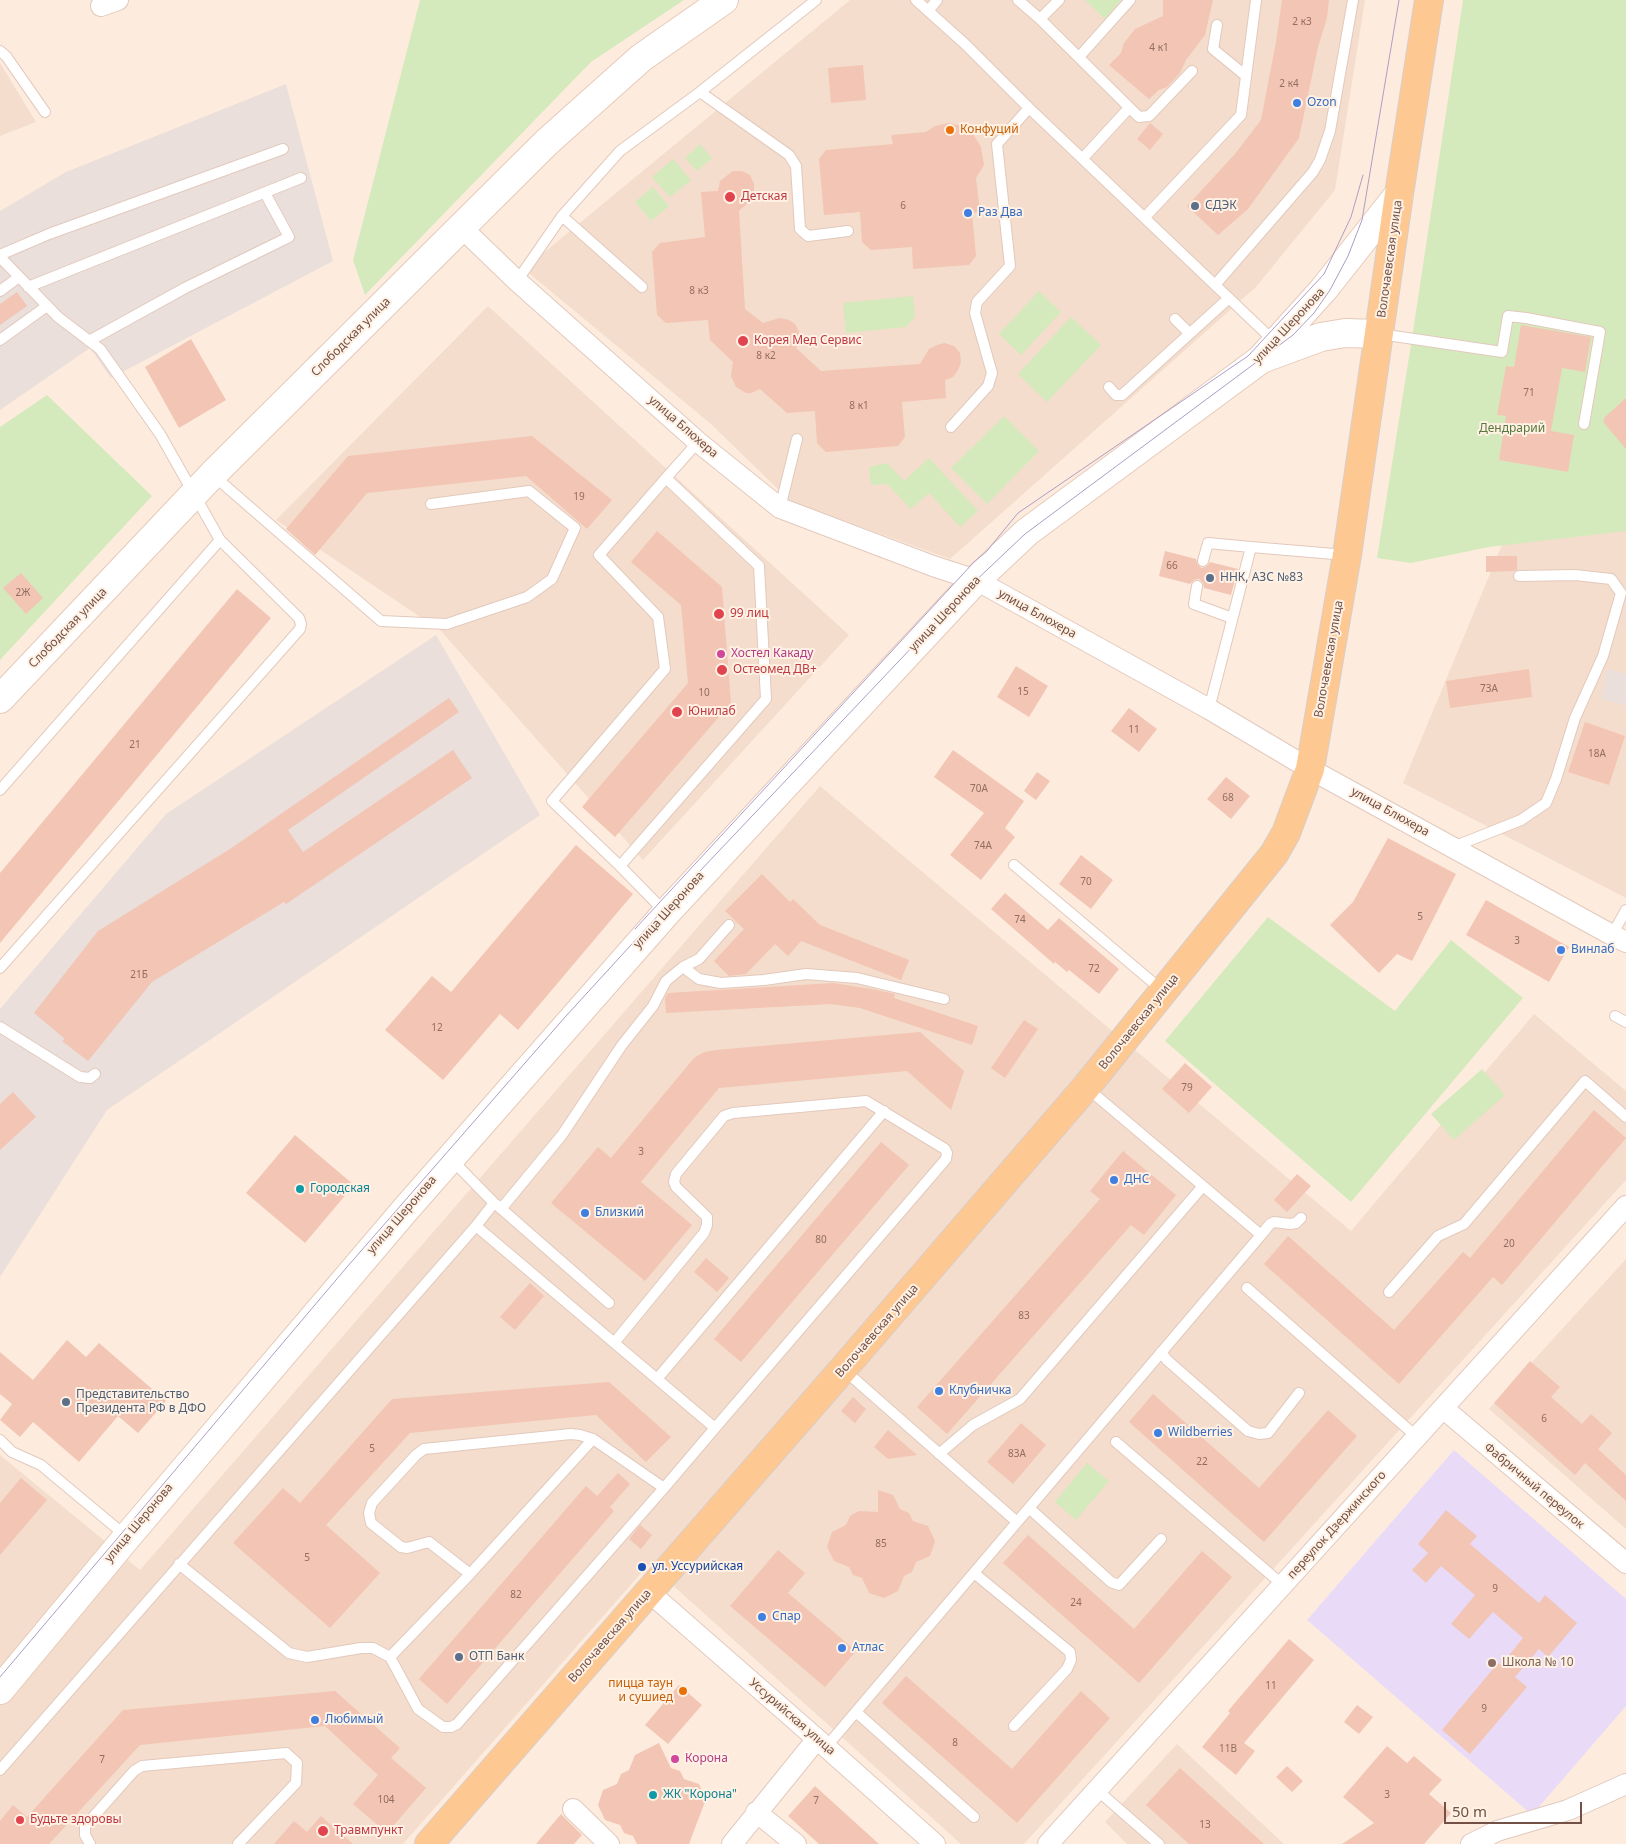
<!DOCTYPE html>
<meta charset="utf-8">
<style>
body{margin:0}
#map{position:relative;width:1626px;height:1844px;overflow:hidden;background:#fdecdd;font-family:"Noto Sans",sans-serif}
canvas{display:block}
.scale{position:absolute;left:1444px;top:1802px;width:138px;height:22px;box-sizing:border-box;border:2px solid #725046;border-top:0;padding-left:6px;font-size:15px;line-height:18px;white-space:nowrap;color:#725046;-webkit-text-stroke:4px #fff1e4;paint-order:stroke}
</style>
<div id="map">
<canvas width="1626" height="1844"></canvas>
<div class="scale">50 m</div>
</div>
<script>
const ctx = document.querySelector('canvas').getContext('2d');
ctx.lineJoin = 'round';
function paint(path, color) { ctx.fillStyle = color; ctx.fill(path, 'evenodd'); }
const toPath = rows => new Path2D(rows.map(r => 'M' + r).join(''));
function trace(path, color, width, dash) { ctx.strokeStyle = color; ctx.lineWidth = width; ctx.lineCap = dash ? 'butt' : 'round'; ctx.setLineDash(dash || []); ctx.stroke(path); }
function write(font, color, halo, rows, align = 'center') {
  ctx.font = font + ' "Noto Sans",sans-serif'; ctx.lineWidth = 4; ctx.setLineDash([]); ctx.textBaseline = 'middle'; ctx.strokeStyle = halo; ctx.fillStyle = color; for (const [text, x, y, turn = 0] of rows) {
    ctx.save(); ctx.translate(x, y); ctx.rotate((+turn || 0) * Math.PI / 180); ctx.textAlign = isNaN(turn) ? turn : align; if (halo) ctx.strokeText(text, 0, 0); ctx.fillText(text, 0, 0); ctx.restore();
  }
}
const residential = toPath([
 [850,0,1365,0,1335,190,1256,287,950,559,790,501,712,425,524,269],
 [0,63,36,122,0,136],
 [488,306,849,635,643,860,441,631,276,520],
 [1536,463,1626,507,1626,898,1403,783],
 [820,786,1351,1231,1534,1014,1626,1091,1626,1180,1024,1844,961,1844,649,1564,403,1844,0,1844,0,1455,140,1570],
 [1626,1259,1626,1529,1489,1409],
 [1177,1744,1284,1844,1127,1844,1105,1822]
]);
const industrial = toPath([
 [286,84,333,261,111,378,90,348,0,410,0,211,66,172],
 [436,635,540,815,107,1110,0,1277,0,1009,166,814],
 [1607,669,1626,674,1626,705,1601,699]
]);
const education = toPath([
 [1454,1450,1626,1599,1626,1706,1532,1815,1307,1620]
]);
const green = toPath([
 [420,0,684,0,591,62,365,295,353,260],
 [1085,0,1121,0,1105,19],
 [1463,0,1626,0,1626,531,1489,547,1411,563,1377,558,1412,338],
 [700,144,712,158,697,171,685,158],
 [673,159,691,180,670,197,652,177],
 [653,187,669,206,651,221,635,202],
 [1039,291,1061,312,1021,355,999,334],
 [913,296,915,317,906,327,846,333,843,303],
 [1071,317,1101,345,1047,402,1018,374],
 [47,395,152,496,0,660,0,427],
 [1004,416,1039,451,987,504,951,468],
 [929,458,978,511,960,527,929,493,911,509,887,484,871,485,869,467,887,463,904,481],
 [1268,917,1395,1011,1451,940,1523,998,1351,1202,1165,1041],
 [1482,1069,1505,1095,1454,1140,1431,1114],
 [1087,1463,1109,1481,1076,1520,1055,1502]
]);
const building = toPath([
 [1163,0,1213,0,1205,35,1186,60,1180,73,1167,87,1159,90,1149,99,1109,65,1121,53,1124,43,1135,29,1163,16],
 [1282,0,1329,0,1327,18,1318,47,1299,138,1248,209,1218,235,1187,206,1235,154,1261,120,1276,42],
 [863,65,866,100,831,103,828,68],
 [948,123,963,126,973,134,981,147,984,165,976,178,980,212,972,213,976,256,969,265,913,269,912,247,871,250,862,242,860,212,824,215,819,159,826,150,893,144,891,135,926,132,935,126],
 [1150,123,1163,134,1150,150,1137,139],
 [733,171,742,171,750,175,754,184,754,192,751,200,739,211,745,309,763,323,780,318,789,320,795,324,799,332,800,341,796,348,821,371,920,364,929,349,937,345,945,343,954,346,960,353,961,362,958,370,953,377,945,380,946,398,902,402,905,437,898,446,826,452,817,443,815,411,787,413,760,389,751,393,746,393,736,387,731,376,733,362,710,340,708,320,666,323,657,315,652,252,660,243,705,237,701,192,718,191,720,181],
 [17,292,27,306,0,325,0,304],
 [1521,325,1591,337,1585,372,1562,368,1551,431,1574,435,1568,472,1499,460,1506,416,1497,415,1506,366,1514,367],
 [191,339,226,400,179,428,145,367],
 [1626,398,1626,449,1604,423,1604,418],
 [532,436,612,500,587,529,526,476,367,493,315,555,286,529,348,456],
 [657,531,722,587,731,703,615,837,582,807,688,683,681,605,631,562],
 [1165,551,1196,559,1198,565,1202,568,1207,566,1210,562,1238,569,1231,595,1204,588,1203,583,1199,579,1194,580,1190,584,1159,576],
 [1486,556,1517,556,1517,570,1514,571,1486,572],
 [21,573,43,598,26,614,3,588],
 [237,589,271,618,0,943,0,873],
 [1016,666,1048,686,1029,717,997,697],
 [1529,669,1532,697,1450,708,1446,681],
 [449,698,459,712,288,830,303,852,453,750,472,778,286,904,284,902,152,982,88,1061,62,1041,65,1039,34,1013,98,931,230,849],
 [1129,708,1157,729,1139,752,1111,731],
 [1585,722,1625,736,1609,785,1568,772],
 [953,750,1024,801,1005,828,1015,837,981,880,950,855,984,813,934,777],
 [1037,772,1050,781,1036,800,1024,791],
 [1226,777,1250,796,1231,819,1207,799],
 [1388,838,1456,874,1412,961,1397,954,1379,973,1330,925,1353,902],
 [576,845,633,894,518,1030,500,1014,443,1080,385,1030,432,976,451,992],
 [1081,855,1113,880,1091,909,1059,884],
 [762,874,790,902,793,899,820,925,909,960,901,980,801,941,788,956,775,944,746,974,729,976,714,961,744,929,725,911],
 [1005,893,1048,930,1059,918,1119,969,1099,994,1069,970,1067,972,1055,962,1054,964,991,909],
 [1486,900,1569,947,1549,982,1466,935],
 [833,983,872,989,895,994,894,998,978,1026,972,1045,860,1008,831,1004,666,1013,665,998,668,993],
 [1024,1020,1038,1029,1005,1078,991,1068],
 [920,1032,964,1071,951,1110,907,1071,719,1088,641,1182,692,1225,645,1281,551,1203,598,1147,611,1158,694,1058,704,1052,716,1050],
 [1185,1063,1212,1087,1189,1113,1162,1089],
 [13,1092,36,1117,0,1150,0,1104],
 [1594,1110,1626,1138,1502,1285,1493,1277,1399,1384,1264,1264,1288,1236,1394,1330,1463,1252,1470,1258],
 [295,1135,354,1185,305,1243,246,1193],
 [881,1142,909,1165,741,1362,714,1339],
 [1123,1151,1176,1195,1144,1235,1131,1225,947,1434,917,1407,1100,1199,1090,1191],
 [1297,1174,1311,1186,1287,1212,1274,1200],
 [706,1258,729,1278,717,1292,694,1272],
 [530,1283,544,1296,515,1330,500,1317],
 [67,1340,86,1357,99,1343,166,1401,138,1433,118,1416,79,1462,33,1422,20,1437,0,1420,12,1404,0,1394,0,1352,33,1380],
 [1530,1361,1560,1387,1551,1397,1582,1424,1591,1414,1612,1433,1598,1449,1626,1475,1626,1501,1585,1463,1575,1475,1494,1403],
 [609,1382,671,1437,646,1462,596,1415,410,1433,326,1525,380,1573,330,1628,233,1543,283,1488,300,1503,392,1399],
 [1153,1394,1259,1488,1328,1410,1357,1436,1264,1542,1129,1422],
 [853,1397,866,1409,855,1423,841,1411],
 [1021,1423,1046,1445,1013,1484,987,1462],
 [888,1430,917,1455,888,1459,874,1447],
 [618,1473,630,1484,610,1507,614,1511,447,1704,419,1679,586,1486,597,1496],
 [21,1478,47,1500,0,1555,0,1503],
 [878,1490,893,1495,900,1509,909,1513,913,1521,928,1526,935,1541,930,1556,916,1562,912,1572,904,1576,898,1591,884,1598,869,1593,862,1578,853,1575,849,1567,834,1561,827,1547,832,1532,846,1525,850,1516,859,1511,878,1512],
 [1446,1510,1477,1536,1470,1544,1539,1603,1545,1595,1577,1623,1548,1657,1539,1649,1515,1677,1527,1687,1470,1754,1442,1730,1498,1663,1501,1665,1523,1638,1493,1612,1469,1639,1451,1624,1475,1595,1441,1566,1426,1583,1412,1570,1428,1553,1418,1544],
 [640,1525,652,1535,641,1549,629,1539],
 [1028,1535,1134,1629,1202,1551,1232,1577,1139,1683,1003,1563],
 [778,1550,805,1573,788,1593,856,1651,825,1687,730,1606],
 [1289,1639,1314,1660,1244,1743,1255,1751,1236,1775,1202,1747,1230,1713,1228,1711],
 [906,1676,1012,1769,1081,1691,1110,1718,1017,1823,882,1703],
 [679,1685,702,1705,668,1744,645,1725],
 [335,1691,400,1748,391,1758,426,1788,387,1833,353,1804,378,1775,325,1726,140,1745,49,1844,0,1844,0,1821,13,1805,27,1817,123,1710],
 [1357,1705,1373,1717,1359,1734,1344,1722],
 [659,1743,671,1768,680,1771,684,1779,699,1784,706,1799,689,1844,637,1844,633,1836,624,1833,620,1825,605,1820,598,1805,603,1790,617,1784,621,1774,629,1770,635,1755],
 [1387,1746,1407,1763,1414,1756,1442,1780,1429,1794,1451,1813,1424,1844,1342,1844,1374,1823,1343,1797],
 [1287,1766,1303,1781,1292,1792,1276,1777],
 [1180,1768,1264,1844,1189,1844,1146,1805],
 [815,1786,879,1844,819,1844,788,1816],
 [561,1814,582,1835,574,1844,536,1844],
 [321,1816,353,1844,274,1844,294,1821,307,1832]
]);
const lane = toPath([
 [916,0,965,44,1029,108,1275,342],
 [1018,0,1040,19],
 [1059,0,1040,19,1139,117,1149,116,1192,71],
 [928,11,937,0],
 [1217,25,1213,49,1246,76],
 [0,51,6,56,45,112],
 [1079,57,1130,0],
 [700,92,789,155,796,166,800,229,808,236,848,231],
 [1083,158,1129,108],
 [562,216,642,287],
 [1145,217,1241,115,1256,0],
 [0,255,49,234,283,149],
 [0,257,58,317,100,349,160,434,220,540,0,790],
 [517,281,562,216,620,151,700,92,816,0],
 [1215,285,1313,172,1320,160,1330,131,1353,0],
 [28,287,301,178],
 [0,291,19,277],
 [1175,319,1189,333],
 [1380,334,1502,352,1508,316,1526,318,1600,332,1584,424],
 [0,340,47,306],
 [89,341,185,288,289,237,265,193],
 [1109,387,1116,395,1122,395,1229,298],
 [951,427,988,386,992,373,975,313,977,302,1010,266,997,144,1029,108],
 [214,476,381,621,447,624,527,597,552,579,575,528,529,491,431,504],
 [666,478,759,566,766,699,620,866,552,801,665,669,658,617,599,555,666,478,698,442],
 [780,508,797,439],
 [1203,561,1208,543,1251,547],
 [1197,586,1194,604,1232,618],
 [1209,709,1251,547,1346,555],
 [1453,847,1521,820,1546,803,1556,779,1575,718,1603,656,1621,593,1611,579,1575,575,1519,576],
 [1014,865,1163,991],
 [620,866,665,912],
 [1612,935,1626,910],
 [683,967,699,979,721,983,764,980,806,974,857,978,944,999],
 [0,968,300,629,301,624,299,618,220,540],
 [1615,1016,1626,1022],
 [0,1027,80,1077,90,1078,95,1074],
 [497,1205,609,1303],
 [501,1209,562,1135,622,1045,653,1006,666,981,683,967,699,959,729,925],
 [1261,1235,1270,1224,1274,1222,1290,1224,1296,1223,1301,1218],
 [1247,1288,1417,1437],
 [1389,1292,1438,1236,1464,1224,1585,1081,1626,1117],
 [614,1343,704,1233,707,1225,707,1217,676,1187,674,1182,676,1174,724,1116,733,1113,866,1101,945,1149,947,1153,946,1159,715,1428],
 [1161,1352,1167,1360,1248,1431,1259,1434,1268,1433,1299,1393],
 [843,1369,1017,1522],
 [657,1379,884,1111],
 [0,1440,12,1452,41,1465,126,1536],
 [1116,1442,1283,1585],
 [939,1454,973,1425,1020,1399,1203,1186],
 [1029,1508,1111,1582,1119,1585,1161,1539],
 [179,1564,289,1653,307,1657,361,1648,373,1648,390,1657,470,1574,593,1439,664,1488,715,1428,476,1226],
 [974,1573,1070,1652,1071,1660,1067,1669,1014,1726],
 [470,1574,429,1542,407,1548,401,1547,371,1523,369,1513,372,1503,416,1455,424,1449,571,1434,580,1435,593,1439],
 [390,1657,418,1709,443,1727,451,1727,457,1724,664,1488],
 [856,1712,974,1817],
 [826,1747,1261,1235,1087,1088],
 [0,1770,476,1226,494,1203,451,1159],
 [1097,1790,1159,1844],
 [90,1844,85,1835,85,1826,134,1771,142,1766,286,1753,297,1763,296,1783,238,1844]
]);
const street = toPath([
 [101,6,118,0],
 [461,227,517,281,698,442,780,508,933,566,976,580,1209,709,1310,769,1612,935,1626,942],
 [1443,1408,1626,1563],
 [649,1592,817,1739,935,1844],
 [573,1809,609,1844],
 [756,1812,796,1844],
 [732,1844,817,1739],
 [1048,1844,1626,1206],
 [1471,1844,1497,1831,1568,1810,1626,1784]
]);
const secondary = toPath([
 [1264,358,1321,337,1345,333,1380,334],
 [0,699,212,475,547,142,641,58,724,0],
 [0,1690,127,1537,406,1209,666,913,976,580,1027,532,1260,360,1324,289,1399,194]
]);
const primary = toPath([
 [429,1844,843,1369,1086,1087,1274,854,1286,833,1310,769,1347,555,1399,194,1429,0]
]);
const tram = toPath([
 [635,929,974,562,986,552,1018,513,1248,356,1324,274,1351,217,1363,175],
 [0,1677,347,1267,566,1016,663,910,970,586,1025,534,1293,335,1314,313,1330,290,1348,256,1362,220,1399,0]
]);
const markers = [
 [1297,103,5,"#3f7fe0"],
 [950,130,5,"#e8710a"],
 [730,197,6,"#e0444e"],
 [1195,206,5,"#5c6f8a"],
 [968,213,5,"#3f7fe0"],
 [743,341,6,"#e0444e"],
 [1210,578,5,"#5c6f8a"],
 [719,614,6,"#e0444e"],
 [721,654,5,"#d1479c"],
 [722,670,6,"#e0444e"],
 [677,712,6,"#e0444e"],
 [1561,950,5,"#3f7fe0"],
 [1114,1180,5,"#3f7fe0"],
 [300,1189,5,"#0f9aa8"],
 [585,1213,5,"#3f7fe0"],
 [939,1391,5,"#3f7fe0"],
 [66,1402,5,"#5c6f8a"],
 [1158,1433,5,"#3f7fe0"],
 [642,1567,5,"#1a4fb4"],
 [762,1617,5,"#3f7fe0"],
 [842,1648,5,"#3f7fe0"],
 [459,1657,5,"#5c6f8a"],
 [1492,1663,5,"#8d6e63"],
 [683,1691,5,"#e8710a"],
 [315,1720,5,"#3f7fe0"],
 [675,1759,5,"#d1479c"],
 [653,1795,5,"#0f9aa8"],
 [20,1820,5,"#e0444e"],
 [323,1831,6,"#e0444e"]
];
const numberNames = [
 ["2 к3",1302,22],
 ["4 к1",1159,48],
 ["2 к4",1289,84],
 ["6",903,206],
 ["8 к3",699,291],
 ["8 к2",766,356],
 ["71",1529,393],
 ["8 к1",859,406],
 ["19",579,497],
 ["66",1172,566],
 ["2Ж",23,593],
 ["73А",1489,689],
 ["15",1023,692],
 ["10",704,693],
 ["11",1134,730],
 ["21",135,745],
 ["18А",1597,754],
 ["70А",979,789],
 ["68",1228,798],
 ["74А",983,846],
 ["70",1086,882],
 ["5",1420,917],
 ["74",1020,920],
 ["3",1517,941],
 ["72",1094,969],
 ["21Б",139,975],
 ["12",437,1028],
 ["79",1187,1088],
 ["3",641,1152],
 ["80",821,1240],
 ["20",1509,1244],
 ["83",1024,1316],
 ["6",1544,1419],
 ["5",372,1449],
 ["83А",1017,1454],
 ["22",1202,1462],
 ["85",881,1544],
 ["5",307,1558],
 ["9",1495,1589],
 ["82",516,1595],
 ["24",1076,1603],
 ["11",1271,1686],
 ["9",1484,1709],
 ["8",955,1743],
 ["11В",1228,1749],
 ["7",102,1760],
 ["3",1387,1795],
 ["104",386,1800],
 ["7",816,1801],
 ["13",1205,1825]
];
const shopNames = [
 ["Ozon",1307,103],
 ["Раз Два",978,213],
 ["Винлаб",1571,950],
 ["ДНС",1124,1180],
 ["Близкий",595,1213],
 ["Клубничка",949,1391],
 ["Wildberries",1168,1433],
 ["Спар",772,1617],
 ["Атлас",852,1648],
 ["Любимый",325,1720]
];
const foodNames = [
 ["Конфуций",960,130],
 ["пицца таун",673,1684,"right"],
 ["и сушиед",673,1698,"right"]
];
const healthNames = [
 ["Детская",741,197],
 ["Корея Мед Сервис",754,341],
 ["99 лиц",730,614],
 ["Остеомед ДВ+",733,670],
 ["Юнилаб",688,712],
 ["Будьте здоровы",30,1820],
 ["Травмпункт",334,1831]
];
const serviceNames = [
 ["СДЭК",1205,206],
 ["ННК, АЗС №83",1220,578],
 ["Представительство",76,1395],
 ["Президента РФ в ДФО",76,1409],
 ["ОТП Банк",469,1657]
];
const streetNames = [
 ["Волочаевская улица",1390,259,-82],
 ["улица Шеронова",1289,326,-47],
 ["Слободская улица",351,337,-45],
 ["улица Блюхера",683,427,41],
 ["улица Шеронова",945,614,-47],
 ["улица Блюхера",1037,614,29],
 ["Слободская улица",68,628,-46],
 ["Волочаевская улица",1329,659,-80],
 ["улица Блюхера",1390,812,29],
 ["улица Шеронова",669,910,-48],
 ["Волочаевская улица",1139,1022,-51],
 ["улица Шеронова",402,1215,-49],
 ["Волочаевская улица",877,1331,-49],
 ["Фабричный переулок",1534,1486,40],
 ["улица Шеронова",139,1523,-50],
 ["переулок Дзержинского",1337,1525,-48],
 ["Волочаевская улица",610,1636,-49],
 ["Уссурийская улица",792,1717,41]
];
const parkNames = [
 ["Дендрарий",1512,429]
];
const hotelNames = [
 ["Хостел Какаду",731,654],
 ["Корона",685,1759]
];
const cultureNames = [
 ["Городская",310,1189],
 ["ЖК \"Корона\"",663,1795]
];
const transitNames = [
 ["ул. Уссурийская",652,1567]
];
const educationNames = [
 ["Школа № 10",1502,1663]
];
paint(residential, '#f4ddcc');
paint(industrial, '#eadfda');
paint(education, '#e9dbf8');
paint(green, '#d5eabc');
paint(building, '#f3c5b4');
trace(lane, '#e2c9bd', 12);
trace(street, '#e2c9bd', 22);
trace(secondary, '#e7c9b9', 30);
trace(primary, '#d8cecb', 30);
trace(lane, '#fff', 10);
trace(street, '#fff', 20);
trace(secondary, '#fff', 28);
trace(primary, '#fec893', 28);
trace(tram, '#ad9dc5', 1);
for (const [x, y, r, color] of markers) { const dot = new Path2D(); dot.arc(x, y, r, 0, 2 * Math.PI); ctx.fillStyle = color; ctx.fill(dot); trace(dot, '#fff1e4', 2); }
write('10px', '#926d62', null, numberNames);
write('12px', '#366cbe', '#fff1e4', shopNames, 'left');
write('12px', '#c56008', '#fff1e4', foodNames, 'left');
write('12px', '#be3a42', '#fff1e4', healthNames, 'left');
write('12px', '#4e5e75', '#fff1e4', serviceNames, 'left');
write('12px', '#725046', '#fff1e4', streetNames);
write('12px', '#57783e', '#fff1e4', parkNames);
write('12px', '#b23c85', '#fff1e4', hotelNames, 'left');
write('12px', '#0d838f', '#fff1e4', cultureNames, 'left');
write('12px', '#164399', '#fff1e4', transitNames, 'left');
write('12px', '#785e54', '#fff1e4', educationNames, 'left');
</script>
